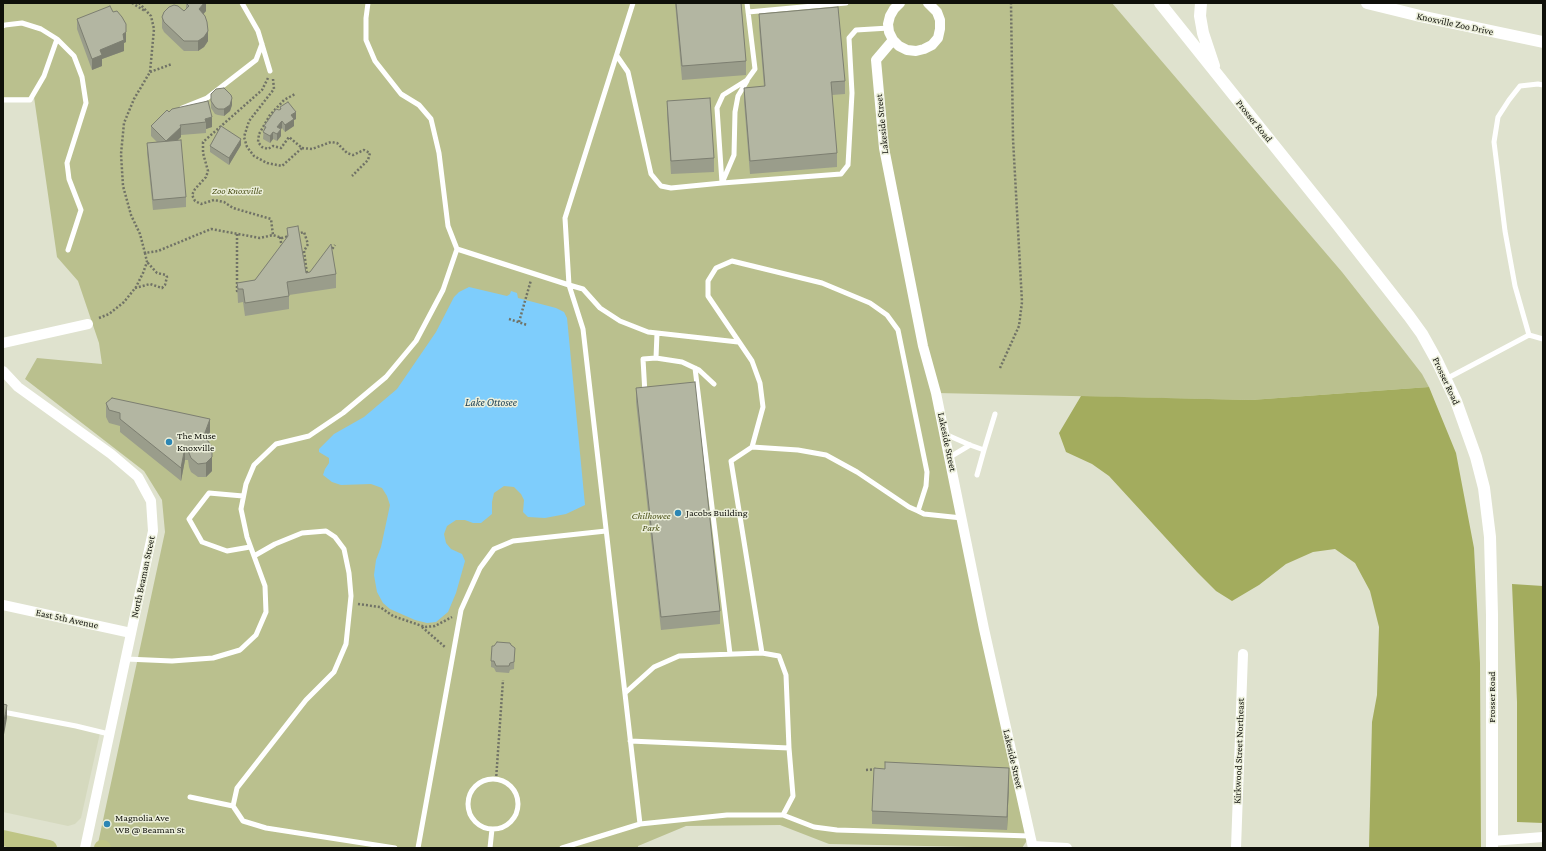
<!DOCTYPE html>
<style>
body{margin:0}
#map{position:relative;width:1546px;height:851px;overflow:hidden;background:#dfe2ce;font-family:"Crimson Pro",serif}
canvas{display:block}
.frame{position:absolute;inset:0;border:4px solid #0f100a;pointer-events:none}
</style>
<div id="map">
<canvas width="1546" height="851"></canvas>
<div class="frame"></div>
</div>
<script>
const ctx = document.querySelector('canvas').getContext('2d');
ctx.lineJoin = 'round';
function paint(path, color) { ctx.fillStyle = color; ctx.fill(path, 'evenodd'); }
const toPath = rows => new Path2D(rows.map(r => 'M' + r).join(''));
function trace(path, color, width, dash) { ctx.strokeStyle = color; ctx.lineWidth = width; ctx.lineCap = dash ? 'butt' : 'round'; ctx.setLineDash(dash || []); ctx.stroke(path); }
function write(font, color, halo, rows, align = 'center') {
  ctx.font = font + ' "Crimson Pro",serif'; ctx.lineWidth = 3; ctx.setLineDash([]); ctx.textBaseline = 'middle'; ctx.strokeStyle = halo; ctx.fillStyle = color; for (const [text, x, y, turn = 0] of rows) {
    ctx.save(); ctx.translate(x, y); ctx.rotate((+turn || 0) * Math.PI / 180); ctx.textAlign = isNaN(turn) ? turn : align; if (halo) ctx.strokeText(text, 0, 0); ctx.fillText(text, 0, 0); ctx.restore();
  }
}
const built = toPath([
 [3,712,100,733,81,818,75,824,68,826,3,812]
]);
const green = toPath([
 [3,3,1112,3,1342,272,1398,343,1422,374,1429,387,1251,400,937,393,1030,836,1022,848,829,844,780,825,686,826,638,846,638,848,97,848,165,532,162,500,144,471,25,379,37,358,102,364,99,343,78,281,57,257,34,97,3,97]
]);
const forest = toPath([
 [1429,387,1456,453,1474,548,1480,663,1481,848,1369,848,1372,722,1377,695,1379,627,1370,591,1355,563,1335,549,1313,552,1286,564,1259,585,1232,601,1216,591,1197,572,1109,476,1092,464,1066,452,1059,433,1081,396,1251,400],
 [1512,584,1543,586,1543,823,1517,822,1517,702]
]);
const water = toPath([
 [469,287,507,296,510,294,511,291,517,293,518,298,556,308,564,312,567,318,585,505,566,514,545,518,528,517,523,512,524,500,521,494,514,487,504,486,494,493,492,502,492,514,481,523,473,523,465,520,456,520,447,526,444,534,446,543,451,549,462,554,465,561,456,593,448,612,436,622,427,623,415,620,390,609,383,603,377,592,374,575,376,560,381,547,390,505,387,496,382,488,371,484,341,485,332,482,323,475,325,469,329,463,329,458,319,452,319,449,334,434,364,417,397,389,436,332,454,297,459,292]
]);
const path = toPath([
 [132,3,145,11],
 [139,3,151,16,154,29,150,72,134,99,124,123,121,154,123,186,131,215,140,234,145,253,158,251,211,229,260,238,273,235,282,238,289,236],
 [150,72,172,64],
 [268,78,262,90,203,142,203,153,208,171,206,177,195,189,192,195,195,201,201,204,214,200,224,202,233,208,271,219,273,235],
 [273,79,274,89,249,121,244,137,247,147,254,156,267,163,282,166,302,148,289,137,281,148,273,146,268,149,262,147,258,142,259,134,270,115,284,100,295,94],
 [302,148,312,149,331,142,337,143,347,153,353,155,364,150,370,153,368,160,352,176],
 [237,234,237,291,239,291],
 [297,234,304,232,308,244,304,251,307,274],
 [280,237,282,248],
 [330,252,335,245],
 [135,288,150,284,162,288,165,285,167,277,166,275,157,273,147,262],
 [99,318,109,314,124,302,136,287,143,273,147,262,145,253],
 [509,319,527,325],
 [519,322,531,280],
 [1000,368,1019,326,1022,302,1013,139,1011,3],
 [358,604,380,607,393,616,425,627,435,626,452,617],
 [422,627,445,647],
 [866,770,877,769],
 [496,780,503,680]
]);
const service = toPath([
 [242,3,258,31,270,71],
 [633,3,565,218,569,285,583,289,600,308,620,321,648,332,738,342],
 [747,3,755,69,747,80,723,95,717,108,722,183,841,174,848,165,852,93,849,38,856,30,889,28],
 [748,12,846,3],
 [3,26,5,25,22,23,41,29,57,39,74,56,82,77,86,103,67,163,69,179,81,210,68,250],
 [617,56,628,72,651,174,661,186,671,188,722,183,734,155,735,112,738,96,747,81],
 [3,100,30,100,44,76,57,39],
 [182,108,207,98,256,60,262,44],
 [457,249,569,285,583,329,640,824,727,815,783,815,814,827,837,830,1030,836],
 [657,333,656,358,682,362,699,370,714,384],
 [1529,335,1515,286,1505,231,1494,142,1498,117,1509,100,1520,86,1538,84,1543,85],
 [695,368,730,654],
 [1446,379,1529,335,1543,339],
 [645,394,643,359,656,358],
 [945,434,970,445,984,450,995,414],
 [752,447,763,407,760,383,752,361,708,296,708,281,716,268,732,261,822,283,870,303,887,315,898,330,927,472,926,486,918,511],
 [950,457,970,445],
 [977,475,984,450],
 [243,496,209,493,189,519,202,542,227,551,250,547],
 [254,556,275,544,302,533,326,531,335,537,344,549,349,573,351,596,346,644,334,672,306,700,237,788,233,806,243,821,266,828,395,848],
 [126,659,172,661,213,658,240,650,256,635,266,612,265,586,247,537,241,509,246,484,254,465,276,444,309,436,343,413,386,377,416,341,443,290,457,249,448,226,439,153,431,119,419,105,401,94,375,61,366,40,366,18,368,3],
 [625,693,654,667,679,656,762,653,731,461,752,447,798,450,826,455,857,472,909,507,918,511,924,514,962,518],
 [3,712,76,726,109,734],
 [630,741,789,748,786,675,779,656,762,653],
 '468 804a25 25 0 1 1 50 0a25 25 0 1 1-50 0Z',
 [190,797,233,806],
 [783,815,793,796,789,748],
 [418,848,461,610,480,568,494,549,513,541,606,531],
 [490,848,492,829],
 [562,848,640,824]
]);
const minor = toPath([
 [900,3,894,9,890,16,888,24,889,32,893,40,899,46,907,50,916,51,924,49,932,45,938,38,940,29,940,20,937,12,928,3],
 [893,40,876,60,884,148,923,346,936,393,984,629,1033,848],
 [3,343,88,324],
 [3,371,18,387,111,454,138,477,151,501,153,531,85,848],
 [3,605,131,633],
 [1492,841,1543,837],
 [1033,846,1067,848],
 [1236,848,1243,654]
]);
const tertiary = toPath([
 [1160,3,1337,224,1409,316,1422,334,1437,361,1456,401,1476,457,1484,488,1490,537,1492,615,1492,848],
 [1201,3,1200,16,1203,33,1214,66],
 [1367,3,1420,16,1543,42]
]);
const primary = toPath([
 [3,838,49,848],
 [102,848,103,848]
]);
const wall = toPath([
 [186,3,206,3,206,11,203,14,208,41,204,47,198,51,184,51,164,32,162,28,162,17,184,11,186,9],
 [675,3,741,3,746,61,746,75,682,80],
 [759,14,845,81,845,94,832,95,837,153,837,167,750,174,744,102,744,88,764,87,759,27],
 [77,19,126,42,124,43,124,51,102,59,102,66,92,70,77,29],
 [208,101,212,127,206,129,206,133,181,135,181,137,178,140,186,197,186,207,153,210,147,153,147,143,157,142,151,136,151,126,169,112],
 [211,101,232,105,230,111,224,116,218,115,215,114,211,108],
 [667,101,714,158,714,172,671,174,667,114],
 [280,107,296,119,294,120,294,126,285,132,282,128,281,129,281,136,277,141,273,139,270,143,263,139,264,126,280,110],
 [241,145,229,165,210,152,210,146],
 [287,228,306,273,336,274,336,288,289,295,289,309,245,316,243,302,238,303,237,283,255,280,287,238],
 [636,388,720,611,720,624,661,630,636,402],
 [106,403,210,432,207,440,212,460,212,471,206,477,198,477,191,472,189,467,188,460,185,460,181,481,120,432,120,426,109,423,106,417],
 [511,645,515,648,514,669,510,670,509,673,496,672,494,668,491,667,491,661],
 [885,769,1009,781,1007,830,872,824,872,811]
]);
const shadedWall = toPath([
 [204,3,206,3,206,11,199,19,199,9],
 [208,31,208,41,204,47,198,51,198,41],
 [126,32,126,42,124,43,124,51,102,59,102,66,92,70,92,59,100,50],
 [232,98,232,105,230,111,224,116,224,109],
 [296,112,296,119,294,120,294,126,285,132,285,125,291,115],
 [212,117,212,127,206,129,206,122,205,119],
 [282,121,282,128,281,129,277,127,281,122],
 [181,127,181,137,166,151,166,141],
 [281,129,281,136,277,141,277,134],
 [273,132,273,139,270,143,270,136],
 [241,139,241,145,229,165,229,158],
 [210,419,210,432,203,451,203,438],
 [185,447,185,460,181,481,181,468],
 [212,447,212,471,206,477,206,463],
 [7,705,7,718,3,740,3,726],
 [1009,768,1009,781,1007,830,1007,817]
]);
const building = toPath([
 [186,3,204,3,199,9,205,16,207,22,208,31,204,37,198,41,184,41,164,22,162,17,164,12,169,7,174,5,178,6,184,11,189,6,186,3],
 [676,3,741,3,746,61,682,66,676,3],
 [110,6,113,12,117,11,122,17,126,24,126,32,123,34,124,40,100,50,102,55,92,59,77,19,110,6],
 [838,7,845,81,831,82,837,153,750,161,744,88,765,86,759,14,838,7],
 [224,88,231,95,232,98,230,105,224,109,218,109,215,107,211,101,211,94,216,89,224,88],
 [710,98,714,158,671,161,667,101,710,98],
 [208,101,212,117,205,119,206,122,180,125,181,127,166,141,151,126,167,110,169,112,172,109,208,101],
 [288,102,296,112,291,115,294,119,285,125,282,121,281,122,277,127,281,129,277,134,273,132,270,136,263,132,266,127,264,126,276,109,279,110,281,109,280,107,288,102],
 [221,126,241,139,229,158,210,146,221,126],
 [181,140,186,197,153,200,147,143,181,140],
 [298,226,306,273,310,272,331,244,336,274,287,282,289,296,245,303,243,289,238,289,237,283,255,280,288,236,287,228,298,226],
 [695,382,720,611,661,617,636,388,695,382],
 [112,398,210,419,203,438,208,441,212,447,212,457,206,463,198,464,191,458,189,453,188,447,185,447,181,468,120,419,120,413,109,410,106,403,112,398],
 [497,642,510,643,511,645,515,648,514,662,510,663,509,666,496,666,494,661,491,661,492,646,494,646,497,642],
 [3,704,7,705,3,726,3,704],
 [885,762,1009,768,1007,817,872,811,874,768,885,769,885,762]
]);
const markers = [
 [169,442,4,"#2c86b4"],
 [678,513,4,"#2c86b4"],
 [107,824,4,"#2c86b4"]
];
const streetNames = [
 ["Knoxville Zoo Drive",1455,24,12],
 ["Prosser Road",1254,121,51],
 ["Lakeside Street",882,124,-96],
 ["Prosser Road",1446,381,65],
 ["Lakeside Street",947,442,78],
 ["North Beaman Street",143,577,-78],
 ["East 5th Avenue",67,619,12],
 ["Prosser Road",1492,697,-90],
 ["Kirkwood Street Northeast",1239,751,-88],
 ["Lakeside Street",1013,759,77]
];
const parkNames = [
 ["Zoo Knoxville",237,191],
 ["Chilhowee",651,516],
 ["Park",651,528]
];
const poiNames = [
 ["The Muse",177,436],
 ["Knoxville",177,448],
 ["Jacobs Building",686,513],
 ["Magnolia Ave",115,818],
 ["WB @ Beaman St",115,830]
];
const waterNames = [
 ["Lake Ottosee",491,403]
];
paint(built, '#d5d9be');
paint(green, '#bac08e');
paint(forest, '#a3ac5e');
paint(water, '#7ecdfc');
trace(path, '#707266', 2.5, [2, 2]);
trace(service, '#fff', 5);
trace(minor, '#fff', 10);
trace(tertiary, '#fff', 12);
trace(primary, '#bfc586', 16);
paint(wall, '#9a9d8b');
paint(shadedWall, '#7d7f71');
paint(building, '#b3b6a2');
trace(building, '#7d7f71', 1);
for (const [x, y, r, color] of markers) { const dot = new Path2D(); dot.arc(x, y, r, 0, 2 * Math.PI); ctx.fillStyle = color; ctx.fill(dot); trace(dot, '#ecefdb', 1.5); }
write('10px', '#0f100a', '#ecefdb', streetNames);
write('italic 10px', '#494f15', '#ecefdb', parkNames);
write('10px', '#0f100a', '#ecefdb', poiNames, 'left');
write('italic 11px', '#1a3d51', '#ecefdb', waterNames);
</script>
